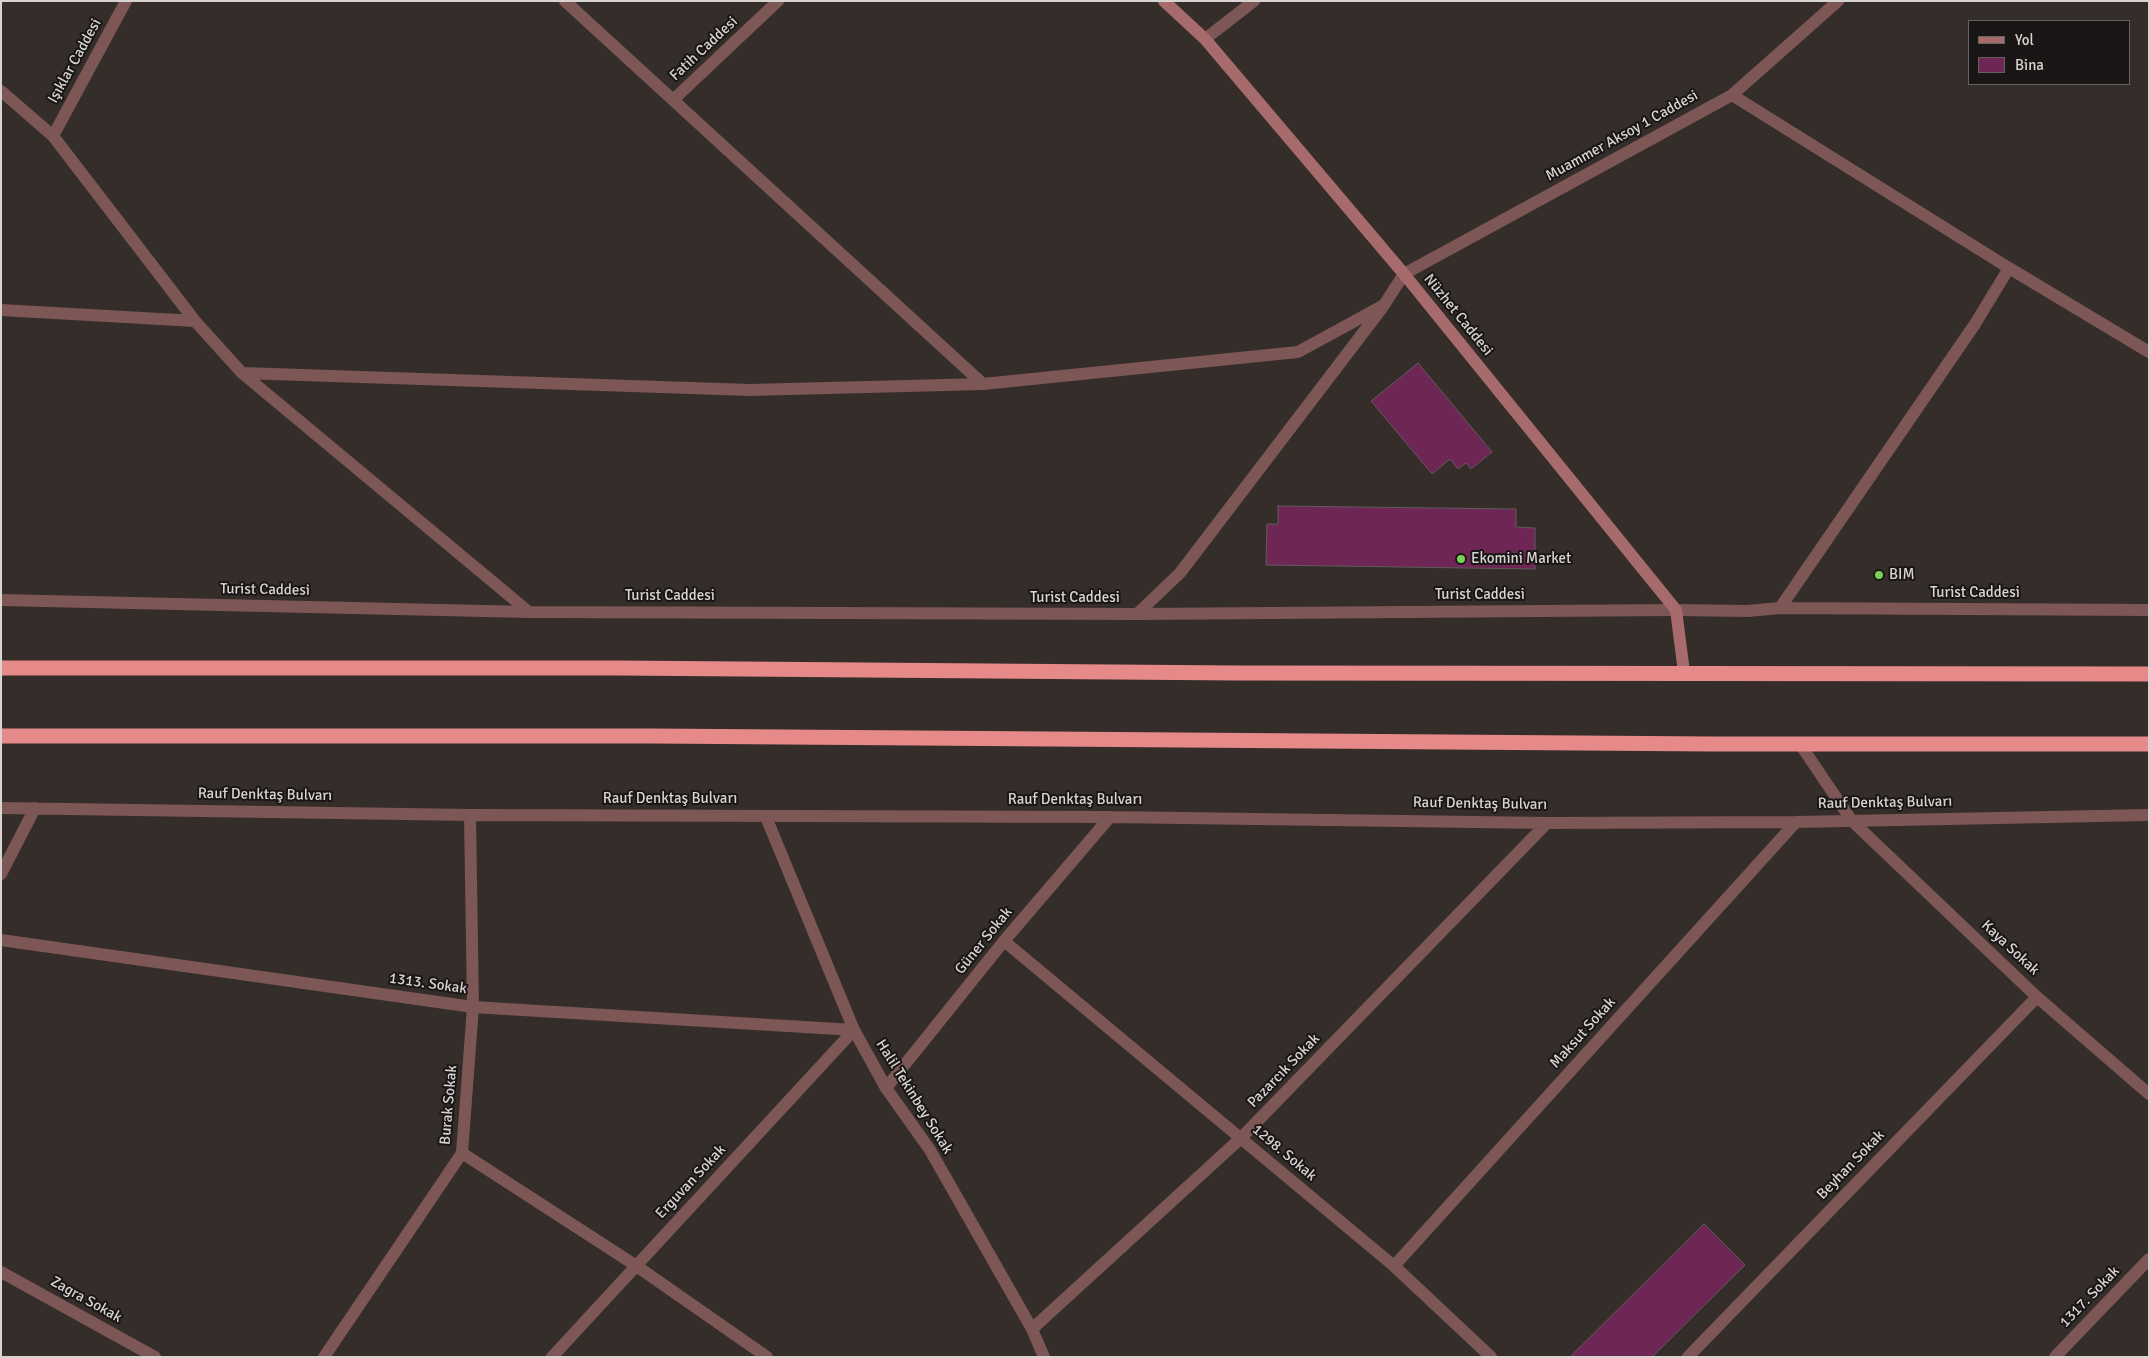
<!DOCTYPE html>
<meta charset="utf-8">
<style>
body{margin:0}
#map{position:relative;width:2150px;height:1358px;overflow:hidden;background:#342d2a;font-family:Signika,sans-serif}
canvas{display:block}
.frame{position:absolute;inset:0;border:2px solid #d8d4d2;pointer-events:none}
.legend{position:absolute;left:1968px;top:20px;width:162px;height:65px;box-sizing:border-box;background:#191615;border:1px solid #656261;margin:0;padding:6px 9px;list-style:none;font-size:15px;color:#d8d4d2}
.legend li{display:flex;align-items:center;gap:10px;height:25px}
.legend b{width:25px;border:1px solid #656261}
</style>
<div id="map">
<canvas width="2150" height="1358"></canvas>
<div class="frame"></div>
<ul class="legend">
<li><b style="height:6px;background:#a86b6b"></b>Yol</li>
<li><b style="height:14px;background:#6e2754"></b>Bina</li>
</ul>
</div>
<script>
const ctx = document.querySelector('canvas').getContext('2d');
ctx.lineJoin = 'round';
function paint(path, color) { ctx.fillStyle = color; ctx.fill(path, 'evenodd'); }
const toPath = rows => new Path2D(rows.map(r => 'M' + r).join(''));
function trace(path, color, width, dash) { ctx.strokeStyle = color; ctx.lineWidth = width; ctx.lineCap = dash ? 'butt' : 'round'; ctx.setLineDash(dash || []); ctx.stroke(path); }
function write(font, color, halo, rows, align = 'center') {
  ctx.font = font + ' Signika,sans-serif'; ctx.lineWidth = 4; ctx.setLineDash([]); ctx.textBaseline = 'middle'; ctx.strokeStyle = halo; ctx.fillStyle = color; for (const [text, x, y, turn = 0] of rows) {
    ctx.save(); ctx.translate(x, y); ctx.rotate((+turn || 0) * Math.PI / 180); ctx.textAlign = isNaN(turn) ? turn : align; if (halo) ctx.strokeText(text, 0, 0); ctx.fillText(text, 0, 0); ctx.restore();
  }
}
const building = toPath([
 [1418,363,1492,452,1471,469,1466,463,1458,469,1450,459,1432,474,1371,401,1418,363],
 [1278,506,1516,509,1516,527,1535,528,1535,569,1266,565,1267,524,1278,524,1278,506],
 [1704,1224,1745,1265,1652,1357,1570,1357,1704,1224]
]);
const street = toPath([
 [565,1,983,384],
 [1205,39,1254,1],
 [1,91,53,136,195,321,242,373,529,612],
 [1732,95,2009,268,1975,324,1780,608],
 [673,100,778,1],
 [53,136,126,1],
 [2009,268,2149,352],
 [1,310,195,321],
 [242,373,750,390,983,384,1298,352,1384,305,1404,274,1732,95,1838,1],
 [1,600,529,612,1137,614,1676,610,1748,611,1780,608,2149,610],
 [1137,614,1180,573,1382,308],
 [1800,744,1852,821,2037,997,2149,1094],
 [1,808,470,815,1110,817,1547,823,1796,822,2149,815],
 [766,817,854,1030,886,1088,930,1150,1032,1329,1044,1357],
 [1,874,35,808],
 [1,940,473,1007,854,1030],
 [1004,941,1394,1266,1491,1357],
 [886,1088,1004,941,1110,817],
 [462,1153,635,1265,767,1357],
 [1394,1266,1796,822],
 [1,1272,155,1357],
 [1032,1329,1241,1138,1547,823],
 [324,1357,462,1153,473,1007,470,815],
 [552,1357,854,1030],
 [1688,1357,2037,997],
 [2055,1357,2149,1259]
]);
const secondary = toPath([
 [1164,1,1205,39,1404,274,1676,610,1684,672]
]);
const highway = toPath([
 [1,668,617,668,1238,673,2149,674],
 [1,736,652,736,1712,744,2149,744]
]);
const markers = [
 [1461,559,5,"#7bd156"],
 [1879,575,5,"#7bd156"]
];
const streetNames = [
 ["Fatih Caddesi",704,49,-43],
 ["Işıklar Caddesi",75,61,-61],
 ["Muammer Aksoy 1 Caddesi",1622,136,-29],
 ["Nüzhet Caddesi",1458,315,51],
 ["Turist Caddesi",265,590,1],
 ["Turist Caddesi",1975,593],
 ["Turist Caddesi",1480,595],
 ["Turist Caddesi",670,596],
 ["Turist Caddesi",1075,598],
 ["Rauf Denktaş Bulvarı",265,795,1],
 ["Rauf Denktaş Bulvarı",670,799],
 ["Rauf Denktaş Bulvarı",1075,800],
 ["Rauf Denktaş Bulvarı",1885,803,-1],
 ["Rauf Denktaş Bulvarı",1480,804,1],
 ["Güner Sokak",984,941,-51],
 ["Kaya Sokak",2010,948,43],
 ["1313. Sokak",428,984,8],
 ["Maksut Sokak",1583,1033,-48],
 ["Pazarcık Sokak",1284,1071,-46],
 ["Halil Tekinbey Sokak",914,1097,58],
 ["Burak Sokak",449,1105,-85],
 ["1298. Sokak",1284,1153,40],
 ["Beyhan Sokak",1851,1165,-46],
 ["Erguvan Sokak",691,1182,-47],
 ["1317. Sokak",2090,1297,-46],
 ["Zagra Sokak",86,1300,29]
];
const poiNames = [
 ["Ekomini Market",1471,559],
 ["BIM",1889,575]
];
paint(building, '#6e2754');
trace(building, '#625a5e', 1);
trace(street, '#7d5656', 12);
trace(secondary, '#a86b6b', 12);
trace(highway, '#e68989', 15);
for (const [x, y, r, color] of markers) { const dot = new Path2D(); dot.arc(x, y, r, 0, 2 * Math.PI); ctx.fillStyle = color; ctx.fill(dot); trace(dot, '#191615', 2); }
write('15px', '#d8d4d2', '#191615', streetNames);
write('15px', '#d8d4d2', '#191615', poiNames, 'left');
</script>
